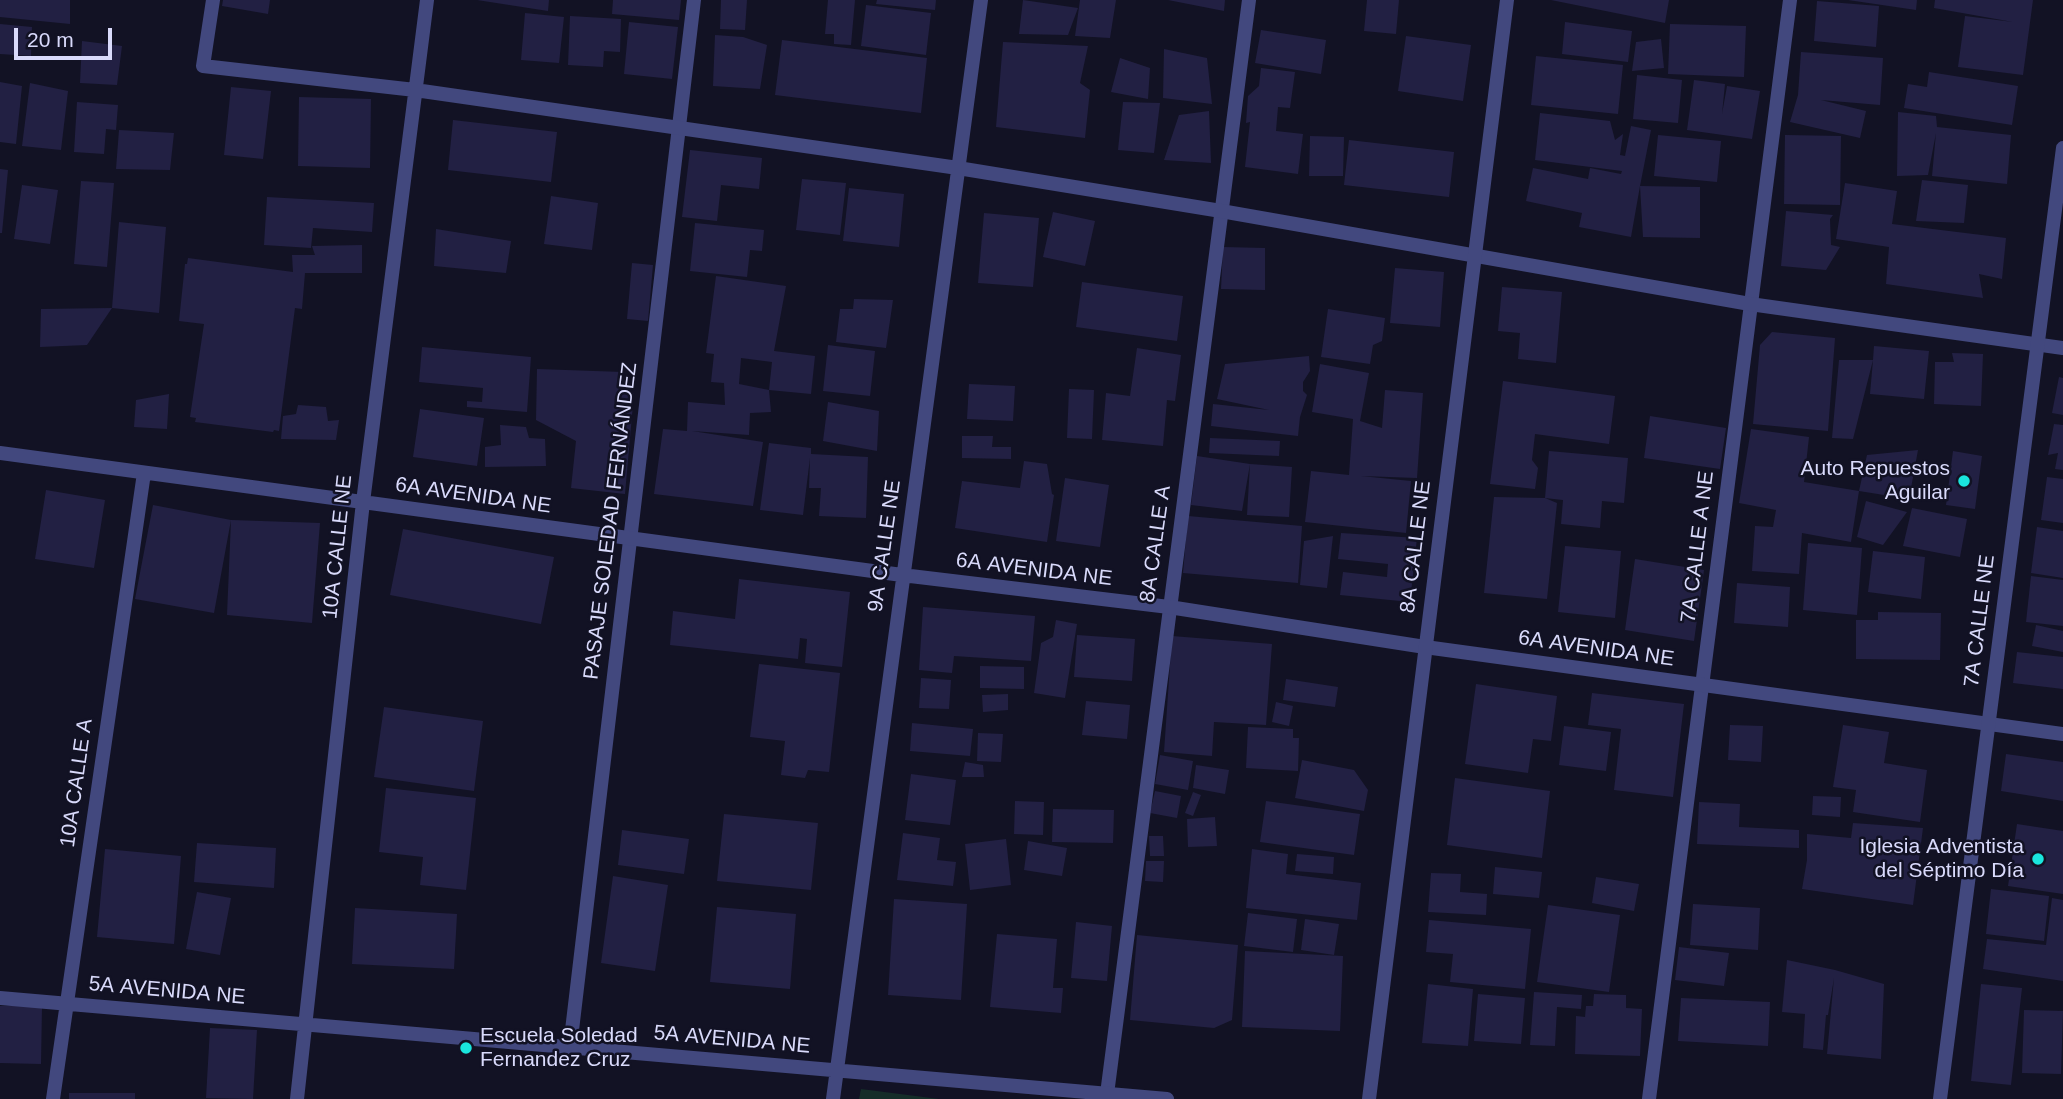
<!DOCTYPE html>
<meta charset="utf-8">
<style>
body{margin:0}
#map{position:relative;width:2063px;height:1099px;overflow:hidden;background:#121224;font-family:Helvetica,sans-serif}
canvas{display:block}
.scale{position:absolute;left:14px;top:28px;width:98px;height:32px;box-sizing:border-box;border:4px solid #d9dafb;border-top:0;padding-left:9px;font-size:21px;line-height:24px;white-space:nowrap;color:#d9dafb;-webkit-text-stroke:5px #121224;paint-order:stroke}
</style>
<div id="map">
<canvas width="2063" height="1099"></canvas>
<div class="scale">20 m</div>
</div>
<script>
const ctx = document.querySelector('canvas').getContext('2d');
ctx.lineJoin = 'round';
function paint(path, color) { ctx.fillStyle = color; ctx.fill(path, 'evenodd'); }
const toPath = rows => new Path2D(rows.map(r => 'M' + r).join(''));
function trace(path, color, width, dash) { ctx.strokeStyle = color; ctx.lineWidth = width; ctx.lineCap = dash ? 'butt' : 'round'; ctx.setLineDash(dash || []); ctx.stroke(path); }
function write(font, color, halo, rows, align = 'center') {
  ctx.font = font + ' Helvetica,sans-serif'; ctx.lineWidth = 5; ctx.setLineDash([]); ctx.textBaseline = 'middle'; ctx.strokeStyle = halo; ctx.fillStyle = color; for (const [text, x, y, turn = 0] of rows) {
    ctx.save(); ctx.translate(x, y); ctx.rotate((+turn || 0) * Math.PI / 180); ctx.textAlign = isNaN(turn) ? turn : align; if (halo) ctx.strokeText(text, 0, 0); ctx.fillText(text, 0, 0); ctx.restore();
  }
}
const green = toPath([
 [861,1089,939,1099,859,1099]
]);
const building = toPath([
 [0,0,70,0,70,24,0,17],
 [223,0,270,0,268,14,222,6],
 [477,0,549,0,548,11],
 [613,0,681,0,679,20,612,14],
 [721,0,747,0,745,30,720,29],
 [828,0,855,0,851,45,834,44,834,34,825,34],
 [877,0,936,0,935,10,876,4],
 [1023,0,1078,8,1068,35,1019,34],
 [1080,0,1116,0,1110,38,1075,36],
 [1168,0,1225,0,1224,11],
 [1367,0,1399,0,1396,34,1364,31],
 [1551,0,1669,0,1665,23],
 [1848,0,1917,0,1916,10],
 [1935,0,2033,0,2023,75,1958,67,1965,16,2013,22,1934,8],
 [1817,1,1879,6,1876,47,1814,41],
 [866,5,931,13,926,55,861,46],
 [525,13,564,17,559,63,521,60],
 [570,16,621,19,620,52,604,51,603,67,568,65],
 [629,22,678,27,672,79,624,74],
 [1565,22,1632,31,1628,62,1562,54],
 [0,24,32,27,31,56,0,54],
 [1670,24,1746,26,1744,77,1668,74],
 [1261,30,1326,40,1321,74,1255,63],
 [715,35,743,37,767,45,760,89,713,86],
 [1406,36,1471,45,1463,101,1398,91],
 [1661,39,1664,68,1632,71,1636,42],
 [782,40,927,58,921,113,775,95],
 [82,41,122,46,117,85,80,83],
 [1003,42,1088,46,1080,83,1090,90,1085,138,996,127],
 [1164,49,1207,58,1212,104,1163,98],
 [1801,52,1883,58,1880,105,1821,100,1866,111,1860,138,1790,122,1798,95],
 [1536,56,1623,65,1618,114,1531,105],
 [1120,58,1150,68,1148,99,1111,92],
 [1261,68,1295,72,1290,108,1278,107,1276,131,1303,134,1298,174,1245,167,1250,122,1246,123,1248,96,1259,86],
 [1929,72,2018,86,2012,125,1904,108,1908,84,1927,87],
 [1637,75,1682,80,1678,123,1633,119],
 [1694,80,1725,84,1722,114,1727,86,1760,91,1752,139,1687,130],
 [0,82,22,86,16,144,0,142],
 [30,83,68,91,61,150,22,146],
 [231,87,271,91,263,159,224,155],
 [299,97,371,99,370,168,298,166],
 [77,102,118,105,116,130,106,129,104,154,74,152],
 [1123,102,1160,103,1154,153,1118,150],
 [1209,111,1211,163,1164,160,1179,115],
 [1898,112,1936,116,1937,127,2011,135,2007,184,1932,176,1936,133,1928,175,1897,176],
 [1540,113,1610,121,1615,140,1623,134,1620,155,1625,156,1631,126,1651,130,1640,186,1700,187,1700,238,1643,237,1640,186,1631,237,1579,227,1582,213,1526,201,1533,168,1588,179,1590,168,1621,174,1622,171,1535,160],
 [453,120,557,132,551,182,448,170],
 [119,130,174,133,170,170,116,169],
 [1658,135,1721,141,1717,182,1654,176],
 [1785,135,1841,136,1840,205,1784,204],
 [1310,136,1344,137,1343,176,1309,176],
 [1349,140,1454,152,1449,197,1344,185],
 [690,150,762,158,759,189,721,185,717,221,682,217],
 [0,169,8,170,2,233,0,233],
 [802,179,846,183,840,235,796,230],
 [1922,180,1968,185,1964,223,1916,221],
 [81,181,114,183,107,267,74,264],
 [1845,183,1897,191,1892,224,2006,238,2002,279,1979,274,1983,298,1886,284,1889,247,1836,239],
 [22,185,58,190,50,244,14,239],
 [849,188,904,194,899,247,843,241],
 [551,196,598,203,592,250,544,244],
 [267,197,374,203,372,232,313,228,311,248,264,245],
 [1786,211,1833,215,1830,219,1831,245,1840,247,1826,270,1781,266],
 [1053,212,1095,221,1085,266,1043,257],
 [984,213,1039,218,1033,287,978,283],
 [119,222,166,227,159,313,112,308,87,345,40,347,41,309,112,308],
 [695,223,764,230,762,251,750,250,747,277,690,271],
 [436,229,511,241,506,273,434,266],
 [362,245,362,273,305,273,302,309,295,308,279,431,274,430,273,432,195,422,196,418,190,417,204,324,179,321,185,264,187,264,188,258,293,272,292,255,315,255,312,246],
 [1223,247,1265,248,1265,290,1221,289],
 [632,263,653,265,648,321,627,319],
 [1395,268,1444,272,1440,327,1390,323],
 [716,276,786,286,774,351,815,356,811,394,769,390,771,412,750,413,749,435,692,431,763,442,753,506,654,494,663,429,687,431,688,402,725,405,724,383,711,382,714,354,706,353],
 [741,358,772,362,769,390,739,384],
 [1082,282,1183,296,1177,341,1076,327],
 [1502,287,1562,292,1556,363,1518,359,1520,333,1498,331],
 [854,299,893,300,886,348,836,342,840,309,853,309],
 [1328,309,1385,318,1382,341,1373,345,1370,364,1321,357],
 [1772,332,1835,338,1828,431,1753,424,1760,345],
 [828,345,875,351,870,396,823,391],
 [1874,346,1929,351,1924,399,1870,394,1873,360,1853,439,1832,438,1839,360,1873,360],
 [422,347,531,357,527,412,467,407,467,401,482,402,483,388,419,382],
 [1137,348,1181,355,1175,401,1167,400,1163,446,1102,440,1106,393,1130,396],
 [1952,353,1983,354,1981,406,1934,404,1935,362,1954,362],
 [1309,356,1310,371,1303,382,1303,391,1307,395,1300,417,1298,436,1211,426,1213,404,1269,410,1217,399,1225,364],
 [1320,364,1369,373,1360,421,1382,428,1385,390,1423,393,1417,478,1361,476,1411,481,1406,533,1305,522,1311,471,1349,475,1353,419,1312,412],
 [537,369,623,372,623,393,634,393,625,494,571,488,576,441,536,420],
 [2059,377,2063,378,2063,415,2052,413],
 [1503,381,1615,396,1609,444,1535,434,1532,460,1538,468,1535,489,1490,484],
 [969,384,1015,386,1013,421,967,419],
 [1069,389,1094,390,1092,439,1067,438],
 [169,394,167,429,134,427,136,400],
 [828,402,879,411,877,451,823,441],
 [298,405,326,407,328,421,339,420,336,440,281,439,283,416,296,414],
 [420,409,484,418,477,466,413,457],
 [1650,416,1726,428,1720,469,1644,458],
 [2054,424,2063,425,2063,470,2055,469,2058,453,2048,455],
 [500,425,526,427,529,438,545,439,546,466,485,467,485,447,501,445],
 [1751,429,1809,437,1804,482,1859,491,1851,542,1802,533,1799,574,1752,571,1755,526,1773,527,1776,510,1739,503],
 [962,436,993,436,992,447,1011,447,1011,459,962,458],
 [1210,438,1280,441,1279,456,1209,453],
 [769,443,811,448,811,454,868,457,866,518,819,516,821,488,809,488,810,458,803,515,760,510],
 [1918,450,1909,499,1859,491,1867,455],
 [1549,451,1628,458,1624,503,1602,501,1600,528,1561,524,1563,500,1545,498],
 [1953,451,1982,456,1975,509,1946,505],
 [1197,456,1250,464,1242,511,1191,505],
 [1024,461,1047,464,1052,494,1054,495,1047,542,955,528,962,481,1020,488],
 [1250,464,1292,467,1289,517,1247,515],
 [2047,477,2063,479,2063,523,2041,520],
 [1065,478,1109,485,1100,547,1056,541],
 [46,490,105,500,94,568,35,559],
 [1494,497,1545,498,1557,503,1547,599,1484,593],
 [1866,501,1907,512,1883,545,1857,537],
 [153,505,231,520,320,523,312,623,227,615,231,520,214,613,135,599],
 [1912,508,1967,519,1960,557,1903,546],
 [1188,516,1302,526,1298,583,1183,573],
 [2037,527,2063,531,2063,578,2031,573],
 [403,529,554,557,541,624,390,595],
 [1341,533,1417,538,1410,602,1340,595,1343,572,1387,577,1388,564,1338,559],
 [1333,536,1327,588,1300,585,1304,541],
 [1808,543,1862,548,1857,615,1803,610],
 [1565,546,1621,551,1615,618,1558,612],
 [1873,551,1925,557,1921,599,1868,592],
 [1635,559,1704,570,1694,641,1625,630],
 [2031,576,2063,580,2063,626,2026,622],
 [739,579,850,592,842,667,805,663,807,639,800,638,798,659,670,645,673,611,735,619],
 [1737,583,1790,587,1788,627,1734,623],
 [923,607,1035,616,1031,661,954,656,952,673,919,670],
 [1878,612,1941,613,1940,660,1856,659,1856,620,1878,620],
 [1056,620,1077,624,1065,698,1034,693,1041,643,1053,637],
 [2036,625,2063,631,2063,652,2032,646],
 [1077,635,1135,639,1132,681,1074,677],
 [1172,636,1272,644,1266,725,1214,722,1212,756,1164,752],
 [2017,652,2063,657,2063,689,2013,683],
 [759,664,840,673,829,772,808,770,805,778,781,775,785,741,750,737],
 [980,666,1024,667,1024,689,980,688],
 [921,678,951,680,949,709,919,708],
 [1286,679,1338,687,1335,707,1283,700],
 [1476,684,1557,696,1551,741,1533,739,1528,773,1465,764],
 [1592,693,1684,704,1673,797,1614,790,1621,729,1588,725],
 [1008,694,1008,710,983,712,982,695],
 [1086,701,1130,705,1127,739,1082,735],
 [1276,702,1293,706,1289,726,1272,722],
 [384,707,483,721,474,791,374,777],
 [912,723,973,729,970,756,910,751],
 [1730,725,1763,726,1761,762,1728,760],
 [1843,725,1889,732,1884,763,1927,770,1920,822,1853,812,1856,790,1833,787],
 [1564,726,1611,732,1606,771,1559,765],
 [1248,727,1293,729,1293,738,1299,738,1298,771,1246,768],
 [978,733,1003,734,1001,762,977,761],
 [2006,754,2063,762,2063,801,2001,791],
 [1160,755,1193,761,1188,790,1155,784],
 [1302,760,1354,770,1368,790,1364,811,1295,798],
 [965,762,983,765,984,777,962,777],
 [1196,765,1229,770,1225,794,1193,788],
 [911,774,956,780,950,825,905,820],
 [1455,778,1550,791,1542,858,1447,845],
 [386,788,476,798,466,890,420,885,423,857,379,852],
 [1155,791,1181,796,1177,818,1150,813],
 [1193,792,1201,795,1193,816,1185,813],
 [1813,796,1841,797,1840,817,1812,815],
 [1015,801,1044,802,1043,835,1014,834],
 [1266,801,1360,814,1354,855,1260,842],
 [1699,802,1740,804,1739,827,1799,830,1799,848,1697,844],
 [1053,809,1114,810,1113,843,1052,842],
 [724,814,818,823,811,890,717,881],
 [1215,817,1217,846,1188,847,1187,819],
 [1853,823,1923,828,1913,905,1802,889,1807,860,1807,834,1851,838],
 [2017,824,2063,831,2063,894,2008,886],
 [622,830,689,839,684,874,618,865],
 [903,833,940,838,937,860,956,862,953,886,897,880],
 [1149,836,1163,836,1164,856,1150,856],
 [1006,839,1011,885,970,890,965,844],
 [1028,841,1067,848,1062,876,1024,870],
 [197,843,276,848,274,888,194,882],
 [105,849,181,856,174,944,97,937],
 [1252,849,1288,854,1286,874,1361,883,1357,920,1246,908],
 [1297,854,1334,857,1333,874,1295,871],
 [1146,861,1164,861,1163,882,1145,881],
 [1495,867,1542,872,1539,898,1493,894],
 [1431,873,1461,874,1460,892,1487,894,1486,915,1428,912],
 [613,876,668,885,655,971,601,963],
 [1596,877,1639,884,1634,911,1592,903],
 [1991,889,2049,896,2044,941,1986,934],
 [197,892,231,898,220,955,186,949],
 [2052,898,2063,900,2063,981,1983,969,1987,939,2046,945],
 [894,899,967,904,961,1000,888,995],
 [1693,904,1760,908,1758,950,1690,945],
 [1548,905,1620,915,1609,992,1537,982],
 [717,907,796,914,790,989,710,982],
 [355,908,457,914,454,969,352,964],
 [1248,913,1297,919,1293,952,1244,946],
 [1305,919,1339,924,1334,955,1301,950],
 [1429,920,1531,929,1525,989,1450,982,1453,954,1426,952],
 [1076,922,1112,926,1107,981,1071,978],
 [997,934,1057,939,1053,988,1063,988,1061,1013,990,1007],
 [1137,935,1238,945,1232,1020,1214,1028,1130,1020],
 [1679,947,1729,953,1724,986,1675,980],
 [1245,951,1343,956,1340,1031,1242,1027],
 [1787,960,1835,970,1884,984,1881,1059,1827,1054,1834,978,1828,1015,1826,1015,1823,1050,1803,1048,1805,1014,1782,1012],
 [1428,984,1473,989,1468,1046,1422,1043],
 [1981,984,2022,988,2011,1085,1971,1081],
 [1534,992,1582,995,1581,1009,1557,1007,1555,1046,1530,1045],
 [1478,994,1525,998,1521,1044,1474,1041],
 [1594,994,1626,995,1626,1008,1642,1009,1640,1056,1575,1054,1576,1016,1585,1017,1586,1006,1593,1006],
 [1681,998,1770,1002,1768,1046,1678,1041],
 [0,1006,42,1006,41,1064,0,1063],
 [2024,1010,2063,1011,2061,1074,2022,1073],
 [210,1028,257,1030,253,1099,206,1098],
 [69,1093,135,1093,135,1099,69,1099]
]);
const service = toPath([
 [570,1047,694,0],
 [1107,1094,1249,0],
 [1649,1099,1790,0]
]);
const minor = toPath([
 [213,0,203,66,415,90,958,168,1221,211,1750,304,2063,348],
 [0,453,902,575,1169,607,1425,647,2063,734],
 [0,998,1167,1099],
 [53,1099,144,473],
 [297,1099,363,502,427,0],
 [833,1099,981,0]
]);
const tertiary = toPath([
 [1369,1099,1507,0],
 [1940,1099,2063,148]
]);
const markers = [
 [1964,481,7,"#1ae5dd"],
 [2038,859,7,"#1ae5dd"],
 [466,1048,7,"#1ae5dd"]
];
const poiNames = [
 ["Auto Repuestos",1950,469],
 ["Aguilar",1950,493],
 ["Iglesia Adventista",2024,847],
 ["del Séptimo Día",2024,871],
 ["Escuela Soledad",480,1036,"left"],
 ["Fernandez Cruz",480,1060,"left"]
];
const streetNames = [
 ["6A AVENIDA NE",473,496,8],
 ["PASAJE SOLEDAD FERNÁNDEZ",611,521,-83],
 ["8A CALLE A",1156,544,-82],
 ["9A CALLE NE",885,546,-82],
 ["10A CALLE NE",338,547,-84],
 ["8A CALLE NE",1416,547,-83],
 ["7A CALLE A NE",1698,547,-83],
 ["6A AVENIDA NE",1034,570,7],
 ["7A CALLE NE",1980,621,-83],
 ["6A AVENIDA NE",1596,649,8],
 ["10A CALLE A",77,783,-82],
 ["5A AVENIDA NE",167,991,5],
 ["5A AVENIDA NE",732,1040,5]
];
paint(green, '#152d29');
paint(building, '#222043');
trace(service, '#42487e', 14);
trace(minor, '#42487e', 14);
trace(tertiary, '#42487e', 14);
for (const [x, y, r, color] of markers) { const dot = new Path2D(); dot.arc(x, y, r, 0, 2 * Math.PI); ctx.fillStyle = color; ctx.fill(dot); trace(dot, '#121224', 2.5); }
write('21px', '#d9dafb', '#121224', poiNames, 'right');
write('21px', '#d9dafb', '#121224', streetNames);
</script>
